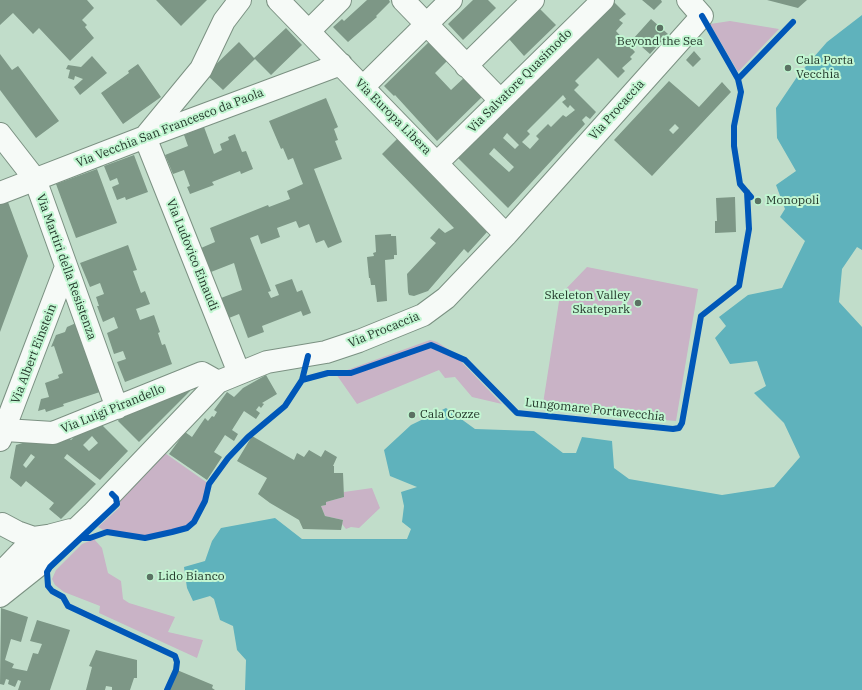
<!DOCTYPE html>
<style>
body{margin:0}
canvas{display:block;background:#c1ddca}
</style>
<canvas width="862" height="690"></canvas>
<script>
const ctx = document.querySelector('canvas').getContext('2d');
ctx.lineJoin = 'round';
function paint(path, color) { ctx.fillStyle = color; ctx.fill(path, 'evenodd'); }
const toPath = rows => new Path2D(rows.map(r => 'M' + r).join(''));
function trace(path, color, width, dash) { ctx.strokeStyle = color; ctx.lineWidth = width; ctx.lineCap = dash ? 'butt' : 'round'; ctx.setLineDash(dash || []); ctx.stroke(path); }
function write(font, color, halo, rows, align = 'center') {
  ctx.font = font + ' "IBM Plex Serif",serif'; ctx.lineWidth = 4; ctx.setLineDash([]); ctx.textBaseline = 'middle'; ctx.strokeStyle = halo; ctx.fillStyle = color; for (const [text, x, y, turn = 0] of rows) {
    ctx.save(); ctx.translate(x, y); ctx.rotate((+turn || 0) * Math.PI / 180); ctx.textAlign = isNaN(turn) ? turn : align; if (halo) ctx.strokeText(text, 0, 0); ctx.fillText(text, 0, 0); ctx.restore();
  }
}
const green = toPath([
 [730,21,779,29,738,72,710,24],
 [587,267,698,289,676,421,542,410,560,295],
 [430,340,437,342,451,351,502,404,472,397,455,377,445,378,439,370,357,404,336,374],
 [162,451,209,484,205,501,194,522,187,528,172,532,145,538,107,532,98,527,120,507,120,499],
 [372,488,380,508,359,528,351,527,346,529,342,524,343,520,325,516,321,506,326,505,326,502,344,497,344,492],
 [94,539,102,548,108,573,121,581,123,599,129,603,175,617,168,632,203,640,197,658,99,613,100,606,64,592,55,585,52,579,56,570,82,544]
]);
const water = toPath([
 [862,15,862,250,857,247,842,269,839,302,862,327,862,690,245,690,246,660,237,650,233,626,220,620,214,599,210,596,193,601,187,588,184,567,205,561,212,541,221,528,275,518,302,539,407,539,411,529,402,522,404,506,401,492,417,487,390,476,384,450,411,425,446,408,475,429,534,431,563,453,576,453,582,437,612,441,614,468,629,479,722,495,774,487,800,457,784,423,754,393,766,386,757,361,730,364,715,338,726,326,719,317,748,295,782,288,805,241,780,217,785,209,776,185,796,171,777,138,776,108,799,74,827,42]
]);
const building = toPath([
 [0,0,87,0,94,8,82,20,87,25,85,27,94,38,70,61,39,28,33,34,13,13,0,25],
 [156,0,207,0,181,26],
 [367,0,389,0,390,2,376,16,377,17,348,42,333,27,342,19,344,21],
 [473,0,488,0,496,8,463,40,448,24],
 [642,0,661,0,662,2,654,10],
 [767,0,807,0,798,8],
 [614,2,626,14,619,20,623,23,616,31,635,52,630,57,632,59,622,68,625,71,618,78,598,58,575,81,579,85,574,90,596,112,590,119,586,116,582,120,585,124,508,208,456,156],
 [563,95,566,99,562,102,568,108,570,105,575,110,566,117,563,115,551,127,548,124,536,136,539,139,530,149,522,142,530,134,527,131],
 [507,133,519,145,515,149,503,138],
 [494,148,514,167,509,172,489,154],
 [540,9,556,25,524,56,509,39],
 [651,19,668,34,650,54,633,39],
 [286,28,302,45,271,75,255,59,223,90,206,74,239,42,254,58],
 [432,39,450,58,435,73,451,90,467,75,485,94,437,141,395,95,394,96,384,86],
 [694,51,701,59,693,67,686,60],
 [0,54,12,70,18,66,59,121,36,138,0,90],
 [92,56,107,73,80,95,74,87,83,79,75,76,74,80,68,78,70,70,66,69,68,65,81,67],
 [138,64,161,97,123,124,101,93,129,73,128,71],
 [669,81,699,107,722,82,731,92,652,176,614,140],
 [675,124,679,128,673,134,669,130],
 [326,98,338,127,334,129,338,140,335,141,342,159,314,169,342,242,328,248,324,240,316,243,309,224,299,228,296,221,277,228,280,237,261,244,258,235,250,238,271,291,268,292,271,298,279,295,275,285,292,279,297,292,302,290,311,313,303,316,301,311,262,326,264,332,248,338,239,314,229,318,221,298,242,290,234,263,211,272,201,248,215,242,210,228,268,205,269,207,290,199,287,191,303,184,293,158,288,160,283,148,281,149,269,121],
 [204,127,214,154,222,150,220,144,229,140,228,137,235,134,242,152,246,151,253,169,241,174,240,171,212,182,214,185,190,194,187,187,190,186,184,170,173,174,165,155,188,146,184,135],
 [397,139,487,232,468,253,464,249,428,291,414,296,409,295,408,292,407,274,436,243,430,238,439,228,445,233,454,228,382,154],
 [134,155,148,192,126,200,125,197,117,200,112,187,119,184,117,178,110,181,104,166],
 [97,169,117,223,76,238,56,184],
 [735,197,736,232,715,233,715,221,717,221,716,198],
 [8,202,28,256,0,332,0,205],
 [391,234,391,236,396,236,397,255,394,255,394,259,385,260,387,301,377,302,375,285,371,285,370,278,369,278,367,257,374,256,373,253,376,252,375,235],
 [128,245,137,270,133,271,141,293,145,291,150,304,136,309,140,320,154,315,160,332,158,333,162,345,165,344,172,364,125,382,117,362,126,359,123,351,114,354,107,333,118,328,114,317,103,322,97,306,99,306,96,297,104,294,100,283,90,287,80,263],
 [76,323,103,391,63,404,64,406,46,412,45,409,38,411,41,399,49,397,45,383,59,378,58,375,63,373,54,346,51,347,56,335,65,332,67,327],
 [266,375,277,394,262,403,264,404,261,408,259,406,256,410,260,413,256,419,244,411,232,430,238,434,234,441,225,435,214,452,222,457,207,480,169,454,185,432,192,437,205,418,208,421,212,416,214,417,217,412,214,410,227,392,234,397,243,388],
 [185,385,190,391,139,442,118,421,123,411],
 [98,421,128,451,100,480,67,454,64,458,96,484,61,519,49,509,54,503,26,481,21,487,10,478,16,445,62,431,71,440,84,427],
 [92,436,98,443,89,451,83,445],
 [31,454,35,457,26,468,23,465],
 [252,436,294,460,297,453,304,457,309,450,321,457,325,450,337,457,333,466,334,466,334,473,343,473,344,497,326,502,326,505,321,506,325,516,343,520,341,530,303,529,299,520,270,503,258,494,267,478,237,461],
 [1,608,28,617,21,642,11,639,5,660,14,664,12,668,27,671,33,653,38,654,42,644,30,641,37,620,70,630,50,690,18,690,21,681,18,680,15,687,8,684,9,680,6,679,4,685,0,684],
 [96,650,137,660,137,678,134,678,130,690,112,690,112,687,106,686,105,690,86,690,92,667,89,666],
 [177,670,213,685,212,688,215,690,169,690]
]);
const minor = toPath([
 [278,0,506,235],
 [403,0,500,100],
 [309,31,340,0],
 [466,66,533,0],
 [363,87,451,0],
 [0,134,35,179,117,408],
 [438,162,603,0],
 [0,193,145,137,341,64],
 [239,373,145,137,201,69,224,21,240,0],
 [5,430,53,433,202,373,218,382],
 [0,440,66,267],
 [2,524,17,532,34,538,48,536],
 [0,574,25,548,52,535,71,530],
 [0,596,39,565,92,514,218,382,267,362,326,352,359,341,423,315,446,298,506,235,702,16,688,0]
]);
const cycleway = toPath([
 [702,16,738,79,741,92,734,126,734,146,740,184,751,197],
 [738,79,793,22],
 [302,380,328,373,351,373,431,345,465,360,517,413,673,429,679,428,682,423,701,316,739,286,749,229,747,192],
 [112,494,116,498,117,504,50,567,47,572,48,586,52,591,63,597,68,606,175,656,177,662,176,670,167,690],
 [82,538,90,538,107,532,145,538,172,532,187,528,194,522,205,501,209,484,228,458,248,437,285,406,302,380,308,356]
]);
const markers = [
 [660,28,4,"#5b7263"],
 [788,68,4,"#5b7263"],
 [758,201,4,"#5b7263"],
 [638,303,4,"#5b7263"],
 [412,415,4,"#5b7263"],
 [150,577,4,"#5b7263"]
];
const poiNames = [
 ["Beyond the Sea",660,42,"center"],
 ["Cala Porta",796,61],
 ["Vecchia",796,75],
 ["Monopoli",766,201],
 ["Skeleton Valley",630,296,"right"],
 ["Skatepark",630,310,"right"],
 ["Cala Cozze",420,415],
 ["Lido Bianco",158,577]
];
const streetNames = [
 ["Via Salvatore Quasimodo",520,81,-45],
 ["Via Procaccia",617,110,-48],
 ["Via Europa Libera",393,117,45],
 ["Via Vecchia San Francesco da Paola",170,128,-21],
 ["Via Ludovico Einaudi",192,255,68],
 ["Via Martiri della Resistenza",66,267,70],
 ["Via Procaccia",384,330,-22],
 ["Via Albert Einstein",34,354,-69],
 ["Via Luigi Pirandello",113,409,-22],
 ["Lungomare Portavecchia",595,410,6]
];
paint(green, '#c9b3c6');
paint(water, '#5fb2bc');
paint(building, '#7d9786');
trace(minor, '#7b9182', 24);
trace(minor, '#f6faf7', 22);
trace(cycleway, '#0057b8', 6);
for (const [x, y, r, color] of markers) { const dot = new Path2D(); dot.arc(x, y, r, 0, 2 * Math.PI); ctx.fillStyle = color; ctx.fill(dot); trace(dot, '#c2f6d2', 1.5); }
write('12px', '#24382b', '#c2f6d2', poiNames, 'left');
write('12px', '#24382b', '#c2f6d2', streetNames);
</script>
